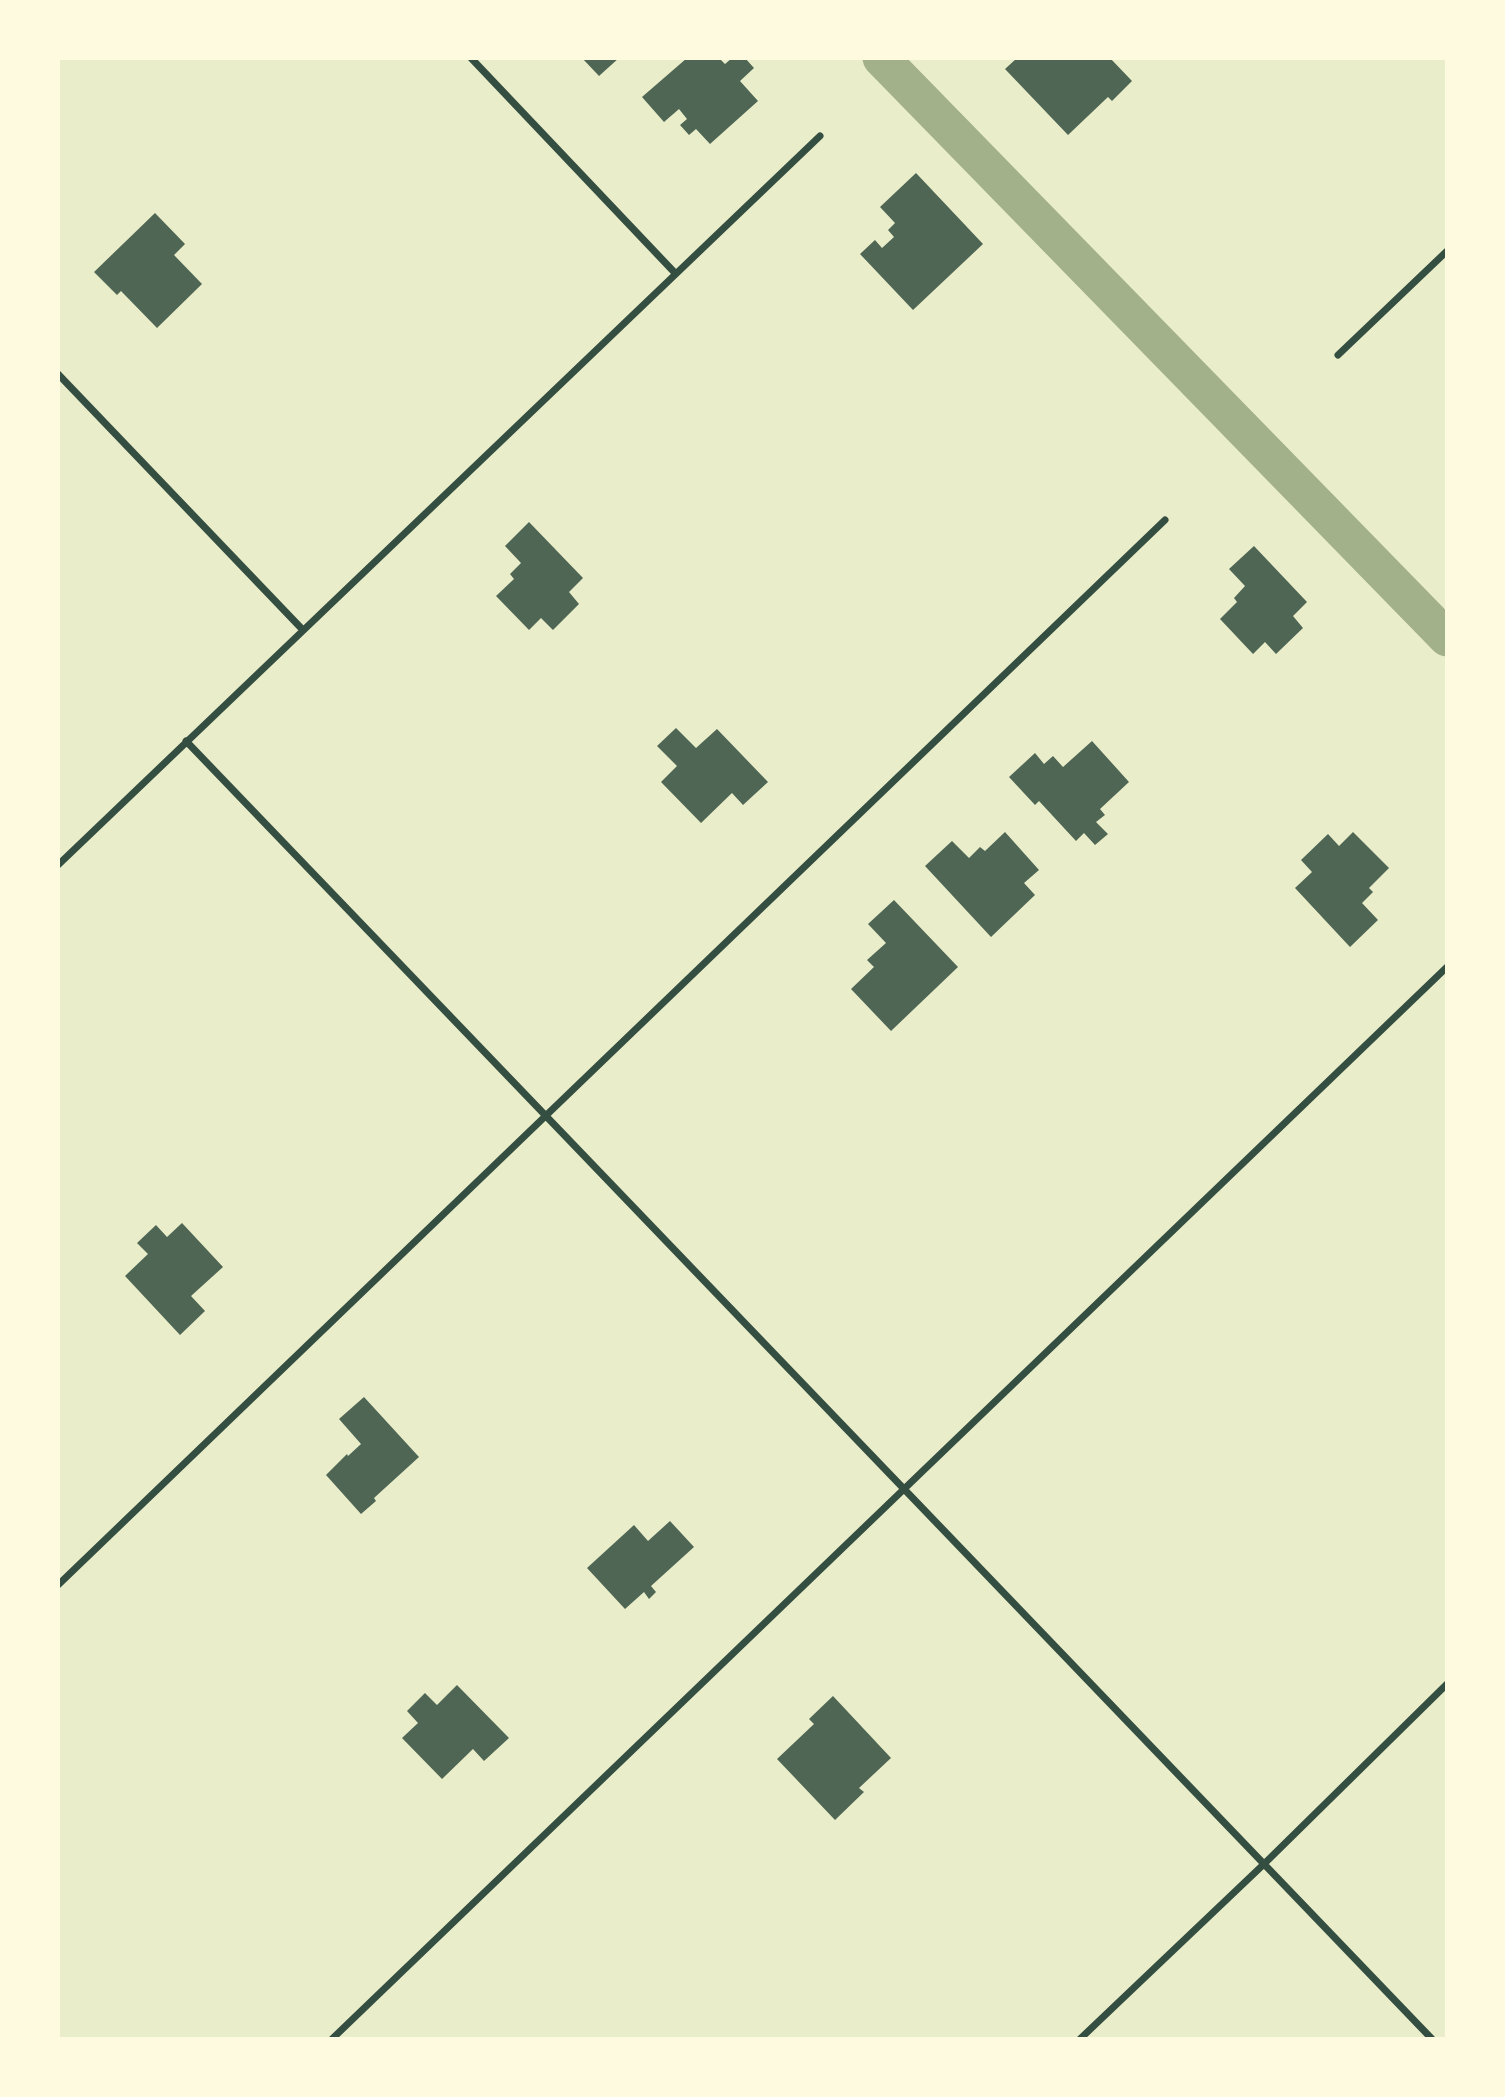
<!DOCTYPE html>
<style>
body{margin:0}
#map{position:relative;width:1505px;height:2097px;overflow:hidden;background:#e9edc9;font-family:Barlow,sans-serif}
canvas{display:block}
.frame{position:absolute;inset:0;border:60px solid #fefae0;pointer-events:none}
</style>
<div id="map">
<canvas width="1505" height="2097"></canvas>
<div class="frame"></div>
</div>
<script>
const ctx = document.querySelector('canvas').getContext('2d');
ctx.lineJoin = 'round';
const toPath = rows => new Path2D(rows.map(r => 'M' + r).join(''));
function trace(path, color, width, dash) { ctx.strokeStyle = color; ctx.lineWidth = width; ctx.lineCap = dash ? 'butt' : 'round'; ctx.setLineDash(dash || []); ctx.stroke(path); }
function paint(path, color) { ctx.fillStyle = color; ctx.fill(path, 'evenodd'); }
const canal = toPath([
 [881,58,1447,638]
]);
const building = toPath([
 [582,58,619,58,599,76],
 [687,58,719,58,725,64,732,58,745,58,754,68,740,81,758,101,710,144,696,129,689,135,680,125,687,119,679,109,664,122,642,97],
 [1017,58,1110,58,1132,81,1112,101,1108,97,1068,135,1005,69],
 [916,173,983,244,913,310,860,254,875,240,882,248,894,237,888,230,895,223,880,207],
 [155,213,185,244,174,255,202,284,157,328,121,291,117,295,94,272],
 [529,522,583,578,569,592,579,604,553,630,541,618,529,630,496,596,514,579,510,574,521,563,505,546],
 [1254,546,1307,602,1293,616,1303,628,1276,654,1265,642,1253,654,1220,619,1237,602,1234,598,1245,586,1229,569],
 [676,728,696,748,717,729,768,782,743,805,732,793,701,823,661,782,677,766,657,746],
 [1092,741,1129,782,1100,809,1105,815,1096,822,1108,834,1095,845,1084,833,1076,841,1039,801,1035,805,1009,777,1035,753,1044,764,1053,756,1063,767],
 [1005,832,1039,870,1024,883,1035,895,991,937,925,866,952,841,969,858,980,847,985,851],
 [1353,832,1389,868,1369,888,1373,892,1362,903,1378,920,1350,947,1295,888,1312,872,1301,860,1328,834,1339,846],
 [894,900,958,967,891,1031,851,989,874,967,867,960,886,943,868,924],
 [182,1223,223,1267,191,1296,205,1311,180,1335,125,1276,148,1254,137,1243,156,1225,167,1237],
 [364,1397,419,1457,374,1498,376,1501,361,1514,326,1475,347,1454,348,1456,361,1444,339,1419],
 [670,1521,694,1547,651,1586,656,1592,649,1599,644,1592,625,1609,587,1568,634,1525,648,1541],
 [457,1685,509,1738,484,1761,473,1749,442,1779,402,1738,418,1723,407,1711,425,1693,437,1705],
 [833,1696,891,1758,859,1788,864,1792,835,1820,777,1759,814,1724,809,1719]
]);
const minor = toPath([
 [471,58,675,273],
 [1338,355,1447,251],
 [58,374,302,629],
 [186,741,1432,2039],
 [58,865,820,136],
 [58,1585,1165,520],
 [332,2039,1447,967],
 [1080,2039,1264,1864,1447,1684]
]);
trace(canal, '#a3b18a', 37);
paint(building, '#4f6655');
trace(minor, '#344e41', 7);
</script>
